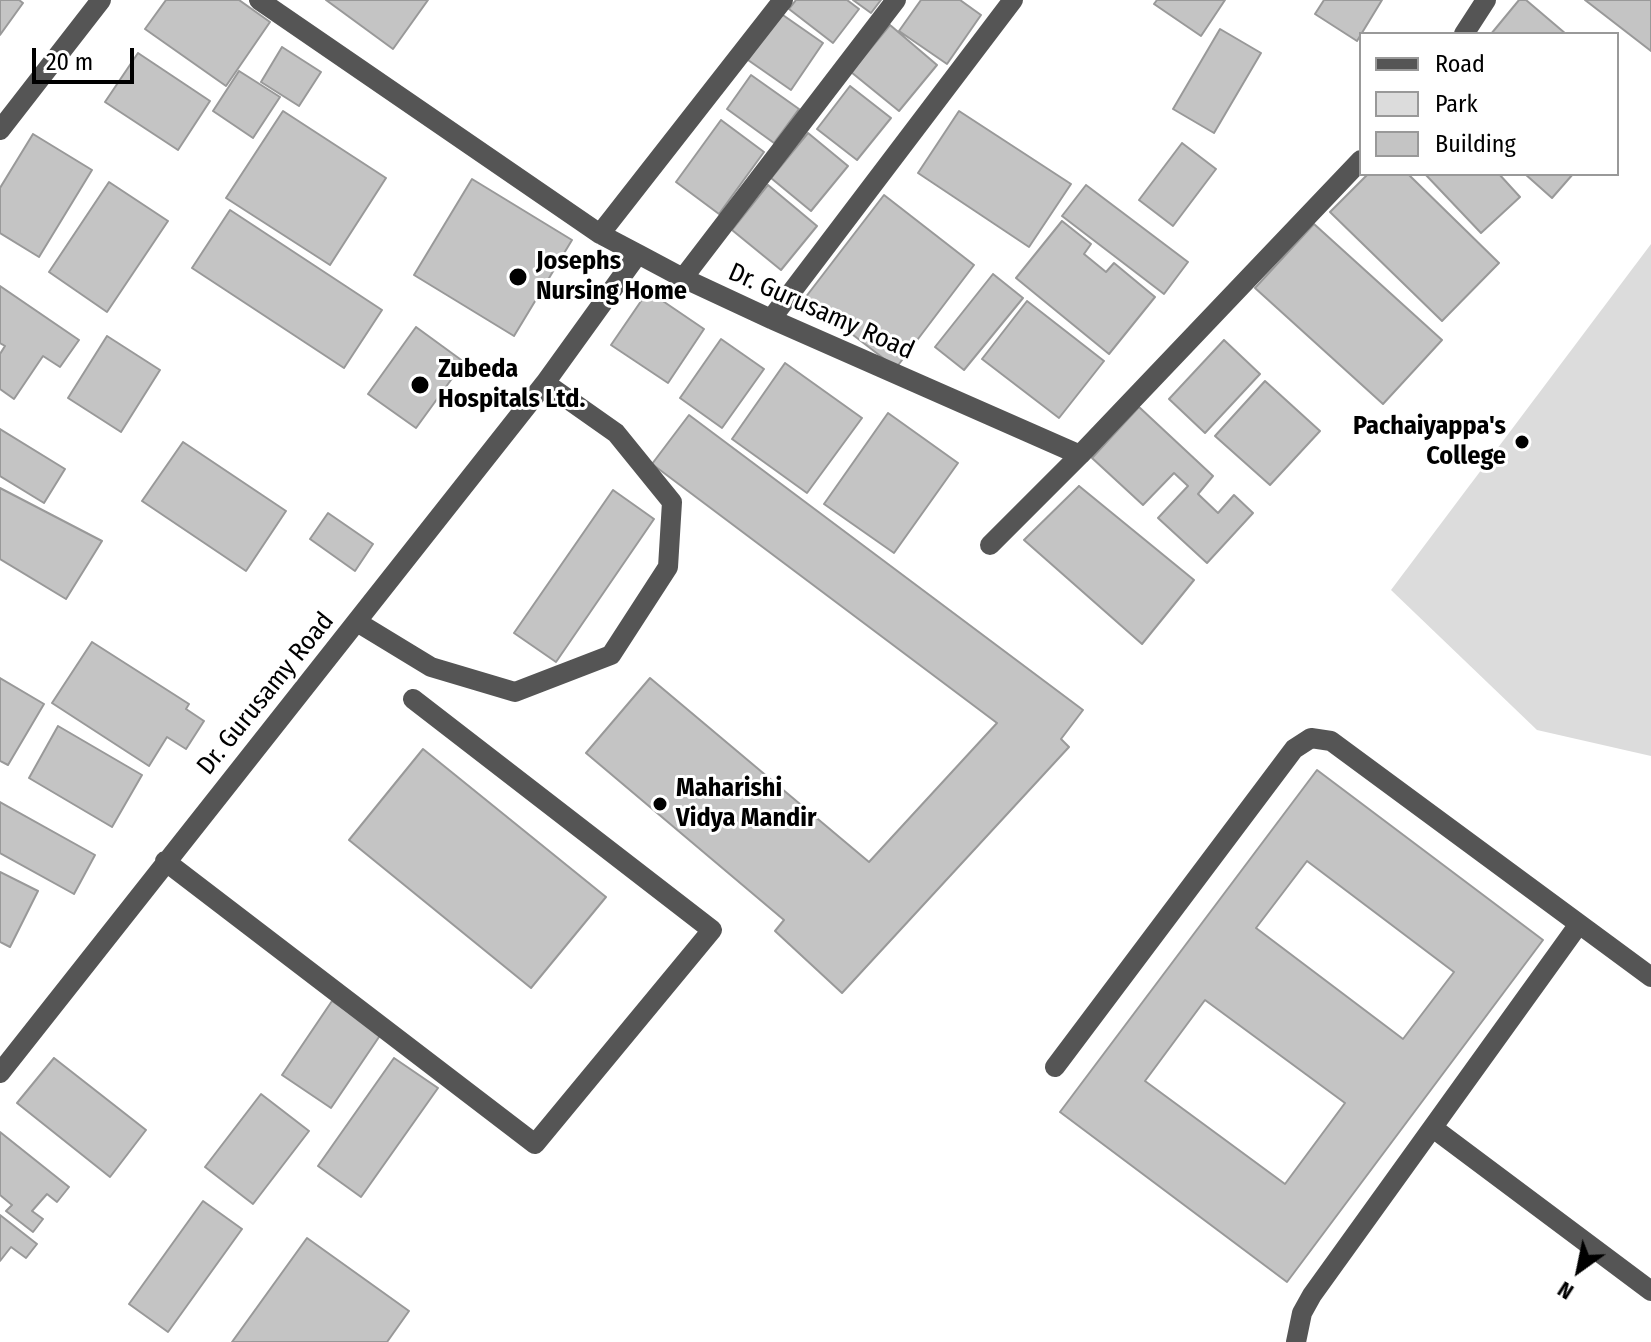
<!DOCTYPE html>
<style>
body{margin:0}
#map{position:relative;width:1651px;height:1342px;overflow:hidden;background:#fff;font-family:"Fira Sans Condensed",sans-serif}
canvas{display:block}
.legend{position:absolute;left:1359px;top:32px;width:260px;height:144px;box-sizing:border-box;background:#fff;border:2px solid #999;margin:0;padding:10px 14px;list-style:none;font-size:24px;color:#000}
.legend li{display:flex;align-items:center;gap:16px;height:40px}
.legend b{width:40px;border:2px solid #999}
.north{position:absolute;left:1539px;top:1230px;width:80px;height:80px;-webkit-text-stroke:6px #fff;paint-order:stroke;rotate:213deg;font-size:22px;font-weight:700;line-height:32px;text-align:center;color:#000}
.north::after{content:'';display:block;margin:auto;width:28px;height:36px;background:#000;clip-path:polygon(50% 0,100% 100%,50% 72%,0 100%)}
.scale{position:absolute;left:32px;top:48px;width:102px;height:36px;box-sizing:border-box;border:4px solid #000;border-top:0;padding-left:10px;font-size:24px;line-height:28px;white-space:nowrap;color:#000;-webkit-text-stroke:6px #fff;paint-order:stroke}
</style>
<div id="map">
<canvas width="1651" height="1342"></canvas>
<ul class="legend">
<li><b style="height:10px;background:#555"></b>Road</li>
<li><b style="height:22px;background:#dcdcdc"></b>Park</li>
<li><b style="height:22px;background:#c4c4c4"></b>Building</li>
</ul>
<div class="north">N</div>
<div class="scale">20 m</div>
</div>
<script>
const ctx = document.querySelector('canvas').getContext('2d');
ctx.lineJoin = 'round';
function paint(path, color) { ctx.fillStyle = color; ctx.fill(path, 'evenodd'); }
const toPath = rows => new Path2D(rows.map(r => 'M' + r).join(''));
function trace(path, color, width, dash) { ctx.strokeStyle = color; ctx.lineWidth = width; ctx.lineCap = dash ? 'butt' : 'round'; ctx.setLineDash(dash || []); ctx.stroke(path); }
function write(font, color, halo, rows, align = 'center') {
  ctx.font = font + ' "Fira Sans Condensed",sans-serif'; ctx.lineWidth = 6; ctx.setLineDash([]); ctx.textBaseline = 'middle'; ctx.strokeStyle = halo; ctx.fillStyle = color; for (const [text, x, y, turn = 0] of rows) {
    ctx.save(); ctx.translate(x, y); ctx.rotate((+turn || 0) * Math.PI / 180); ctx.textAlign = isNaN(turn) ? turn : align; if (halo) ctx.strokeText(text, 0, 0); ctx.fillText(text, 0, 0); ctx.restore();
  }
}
const green = toPath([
 [1651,244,1651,756,1537,730,1391,590]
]);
const building = toPath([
 [0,0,19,0,23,3,0,35,0,0],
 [166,0,239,0,270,22,226,86,145,29,166,0],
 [326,0,428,0,393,49,326,0],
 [796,0,847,0,859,9,833,43,789,9,796,0],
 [853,0,881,0,871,13,853,0],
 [921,0,960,0,981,15,947,64,899,31,921,0],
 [1157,0,1225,0,1201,36,1154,4,1157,0],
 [1324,0,1382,0,1357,41,1315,14,1324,0],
 [1519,0,1526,0,1566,34,1491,34,1519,0],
 [1585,0,1651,0,1651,51,1585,0],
 [780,13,823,43,791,90,748,60,780,13],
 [890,25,937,65,899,111,851,72,890,25],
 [1220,29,1261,53,1214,133,1173,109,1220,29],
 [282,47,321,72,299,106,261,82,282,47],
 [138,53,210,101,178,150,105,102,138,53],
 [239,71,280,97,253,138,213,111,239,71],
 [751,75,799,109,774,143,727,109,751,75],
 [850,86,891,118,857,160,817,129,850,86],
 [283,111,386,178,330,265,226,198,283,111],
 [959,111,1071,184,1029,247,918,173,959,111],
 [721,120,764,152,719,214,676,182,721,120],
 [808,133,848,166,811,211,771,178,808,133],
 [33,134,92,170,39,257,0,233,0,188,33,134],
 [1182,143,1216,169,1173,226,1139,200,1182,143],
 [1368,174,1408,174,1499,263,1442,321,1330,212,1368,174],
 [1425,174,1499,174,1520,197,1481,233,1425,174],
 [1525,174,1573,174,1552,198,1525,174],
 [472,179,572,240,514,336,414,275,472,179],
 [109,182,168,221,107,312,49,272,109,182],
 [768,185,817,226,781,270,732,230,768,185],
 [1086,185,1188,262,1164,294,1062,216,1086,185],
 [884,195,974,265,896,368,805,298,884,195],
 [230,210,382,310,344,368,192,268,230,210],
 [1062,221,1091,244,1084,254,1106,272,1114,263,1155,297,1109,354,1016,278,1062,221],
 [1314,224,1442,340,1383,404,1255,288,1314,224],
 [993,274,1023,298,964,370,935,347,993,274],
 [0,286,79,340,60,367,43,356,14,399,0,389,0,354,5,346,0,343,0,286],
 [648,291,704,329,668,383,611,345,648,291],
 [1027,301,1104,361,1059,418,982,359,1027,301],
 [416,327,464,362,416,428,368,394,416,327],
 [107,336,160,370,121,432,68,398,107,336],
 [721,339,764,369,722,428,680,398,721,339],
 [1224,340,1260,374,1205,433,1169,399,1224,340],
 [785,363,862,418,807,493,732,439,785,363],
 [1265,381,1320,431,1270,485,1215,436,1265,381],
 [1139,407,1213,476,1198,494,1218,513,1234,495,1253,513,1207,563,1158,518,1188,486,1174,473,1143,505,1092,458,1139,407],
 [888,413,958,463,894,553,824,504,888,413],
 [689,415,1083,710,1061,739,1069,747,842,993,775,931,784,920,586,753,650,678,869,862,997,723,652,464,689,415],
 [0,429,65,469,44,503,0,476,0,429],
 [183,442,286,511,246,571,142,501,183,442],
 [1079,486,1194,580,1142,644,1024,540,1079,486],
 [0,488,102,541,66,599,0,559,0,488],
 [613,490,654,519,556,662,514,633,613,490],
 [328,513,373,544,355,571,310,539,328,513],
 [92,642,189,704,186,709,204,721,186,749,167,737,149,766,52,703,92,642],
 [0,678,44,704,8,765,0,761,0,678],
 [58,726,142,775,112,827,29,778,58,726],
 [423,749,606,897,531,988,349,840,423,749],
 [1317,770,1543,940,1287,1282,1060,1112,1317,770],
 [1307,861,1454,972,1403,1039,1256,928,1307,861],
 [1205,1000,1345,1103,1285,1184,1145,1081,1205,1000],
 [0,802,95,855,74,894,0,853,0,802],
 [0,872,38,891,10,947,0,942,0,872],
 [332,1001,381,1034,331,1108,282,1075,332,1001],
 [54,1058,146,1130,110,1177,17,1103,54,1058],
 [394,1058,438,1088,361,1197,318,1166,394,1058],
 [261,1094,309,1131,253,1204,205,1167,261,1094],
 [0,1132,69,1187,57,1202,47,1194,32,1211,43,1219,33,1232,6,1211,12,1205,0,1195,0,1132],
 [203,1201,242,1229,168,1332,129,1304,203,1201],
 [0,1215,37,1244,26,1258,11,1247,0,1261,0,1215],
 [307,1238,409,1311,387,1342,232,1342,307,1238]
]);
const minor = toPath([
 [259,0,600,234,638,254],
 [1464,34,1486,0],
 [0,130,101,0],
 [600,234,783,0],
 [683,278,896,0],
 [771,319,1013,0],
 [990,545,1080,455],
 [357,622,431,667,515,692,611,655,668,567,672,502,616,433,545,383],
 [165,861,535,1144,712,930,413,699],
 [1055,1067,1294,749,1311,738,1331,741,1651,977],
 [0,1073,545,383,638,254,683,278,771,319,1080,455,1361,160],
 [1433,1128,1651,1291],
 [1296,1342,1302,1313,1312,1295,1579,924]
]);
const markers = [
 [518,277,10,"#000"],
 [420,385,10,"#000"],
 [1522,442,8,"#000"],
 [660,804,8,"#000"]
];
const poiNames = [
 ["Josephs",536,262],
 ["Nursing Home",536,292],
 ["Zubeda",438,370],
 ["Hospitals Ltd.",438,400],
 ["Pachaiyappa's",1506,427,"right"],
 ["College",1506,457,"right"],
 ["Maharishi",676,789],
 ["Vidya Mandir",676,819]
];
const streetNames = [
 ["Dr. Gurusamy Road",821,312,24],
 ["Dr. Gurusamy Road",266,694,-51]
];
paint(green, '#dcdcdc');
paint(building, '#c4c4c4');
trace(building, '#999', 2);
trace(minor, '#555', 20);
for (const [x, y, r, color] of markers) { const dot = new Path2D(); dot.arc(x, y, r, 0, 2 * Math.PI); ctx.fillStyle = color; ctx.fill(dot); trace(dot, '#fff', 3); }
write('bold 26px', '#000', '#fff', poiNames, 'left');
write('26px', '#000', '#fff', streetNames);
</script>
